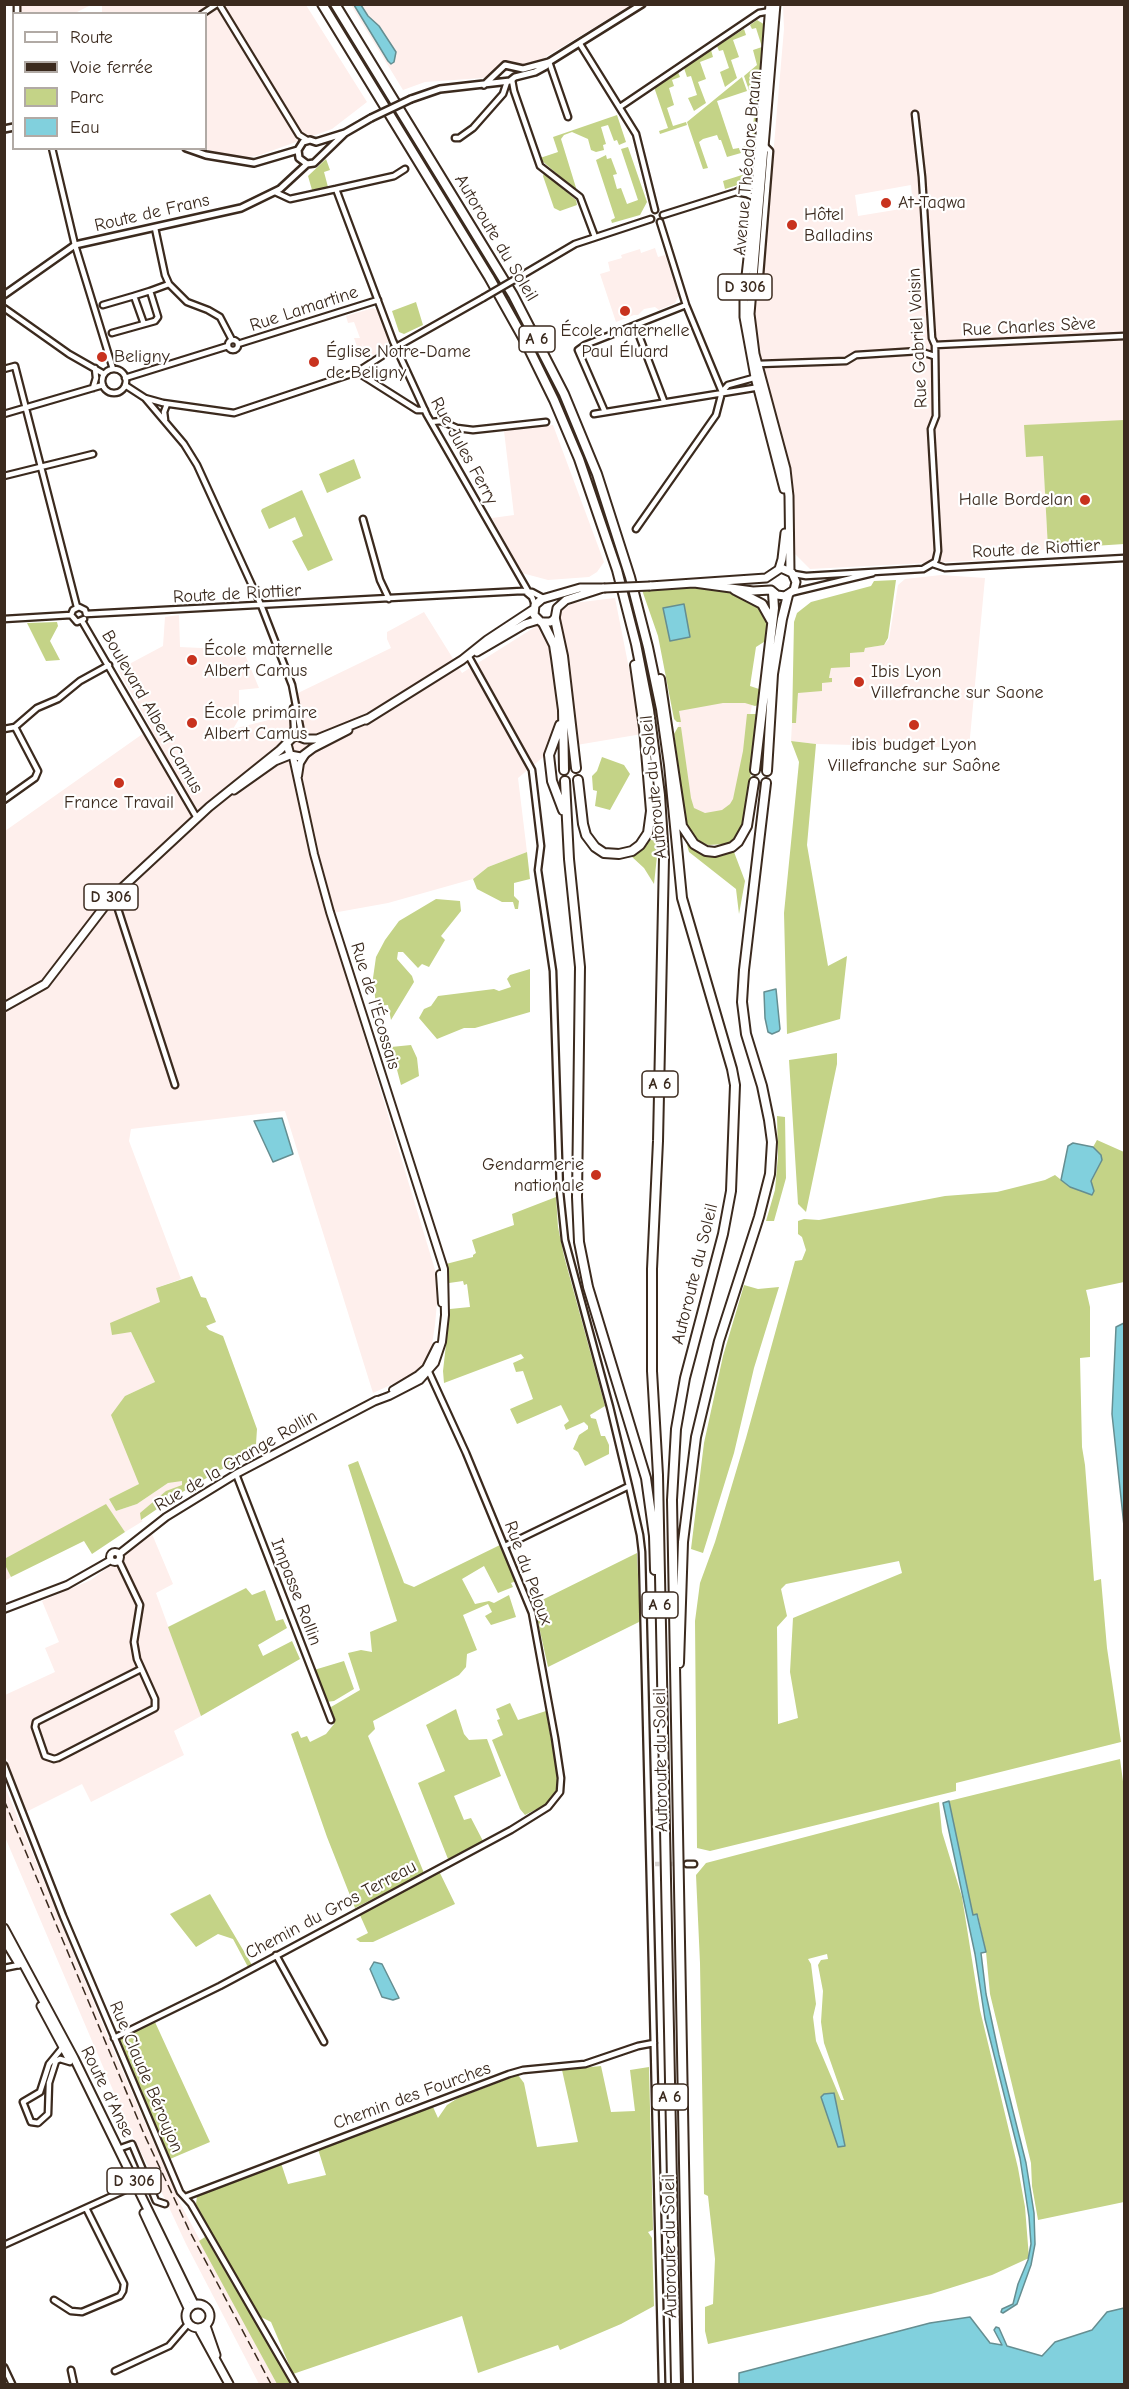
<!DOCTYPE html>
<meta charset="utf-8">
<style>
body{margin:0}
#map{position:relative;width:1129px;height:2389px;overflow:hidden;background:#fff;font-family:"Comic Neue",sans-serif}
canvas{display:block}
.frame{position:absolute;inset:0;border:6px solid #3b2a1e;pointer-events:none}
.legend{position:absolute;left:12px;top:12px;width:195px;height:138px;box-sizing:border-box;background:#fff;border:2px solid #b1aaa5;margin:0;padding:8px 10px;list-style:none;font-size:18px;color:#3b2a1e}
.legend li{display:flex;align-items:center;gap:12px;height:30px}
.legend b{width:30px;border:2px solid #b1aaa5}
</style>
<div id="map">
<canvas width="1129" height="2389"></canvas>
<div class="frame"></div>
<ul class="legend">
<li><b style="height:8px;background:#fff"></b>Route</li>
<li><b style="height:8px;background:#3b2a1e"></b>Voie ferrée</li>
<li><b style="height:16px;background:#c4d387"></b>Parc</li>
<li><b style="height:16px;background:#81d0dd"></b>Eau</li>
</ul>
</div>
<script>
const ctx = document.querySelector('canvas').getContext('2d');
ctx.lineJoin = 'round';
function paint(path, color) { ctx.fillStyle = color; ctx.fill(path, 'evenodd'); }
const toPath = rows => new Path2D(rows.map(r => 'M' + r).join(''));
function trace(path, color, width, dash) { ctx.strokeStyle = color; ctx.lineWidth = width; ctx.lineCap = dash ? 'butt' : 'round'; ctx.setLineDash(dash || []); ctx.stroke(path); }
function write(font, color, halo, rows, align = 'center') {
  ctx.font = font + ' "Comic Neue",sans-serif'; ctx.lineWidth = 4.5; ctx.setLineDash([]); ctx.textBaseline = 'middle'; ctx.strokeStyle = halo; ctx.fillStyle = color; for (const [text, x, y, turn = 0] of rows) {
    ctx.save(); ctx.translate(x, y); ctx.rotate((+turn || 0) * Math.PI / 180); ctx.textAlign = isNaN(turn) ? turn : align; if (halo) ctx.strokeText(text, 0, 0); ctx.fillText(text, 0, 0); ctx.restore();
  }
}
const built = toPath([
 [102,4,306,5,367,102,332,129,257,156,239,158,205,149,206,14,102,13],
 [21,5,91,5,73,14,21,13],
 [351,5,631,5,534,64,483,78,425,82,403,90],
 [783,5,1124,5,1124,420,1043,456,1048,549,984,560,810,569,794,553,791,484,757,354,753,317,753,300,762,284,784,29],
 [911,185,913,207,858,216,855,195],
 [655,248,658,257,665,255,679,295,675,303,659,310,655,307,644,309,638,315,634,315,616,322,600,274,610,271,608,262,622,258,621,255,640,249,641,253],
 [373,308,377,310,388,341,387,347,374,355,367,356,362,343,364,353,360,355,354,338,360,338,354,322,348,323,346,316],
 [553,425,604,562,597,572,589,577,548,580,522,573,492,518,514,515,504,431],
 [941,575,985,578,969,748,816,744,791,741,792,723,796,723,798,693,829,678,831,668,850,653,864,652,864,648,884,645,889,639,898,585,905,579],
 [615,598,642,734,553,749,518,778,527,852,488,867,473,879,388,903,327,914,436,1273,438,1292,435,1325,431,1351,424,1364,415,1374,373,1393,285,1111,131,1129,129,1141,181,1279,156,1288,161,1302,131,1332,155,1382,125,1396,139,1484,109,1499,116,1511,137,1504,168,1483,178,1481,182,1481,182,1485,141,1520,143,1521,125,1532,106,1505,5,1565,11,1577,5,1581,5,831,151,728,118,670,163,646,165,617,179,615,180,647,243,650,259,688,239,690,239,719,233,729,300,712,298,693,391,648,387,639,387,632,424,612,462,673,573,603],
 [748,698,752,705,734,804,709,818,691,810,678,731,679,721,675,706],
 [152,1534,173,1584,156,1593,201,1716,174,1731,184,1755,91,1802,82,1784,26,1812,5,1755,5,1695,55,1672,45,1648,59,1642,42,1601,91,1580],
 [4,1784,110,2042,180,2203,277,2384,259,2384,186,2244,166,2201,133,2137,5,1837]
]);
const green = toPath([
 [757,20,767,26,757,135,752,136,755,107,744,76,757,65,753,50,762,47,756,28,752,29,750,25],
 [744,29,746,35,733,40,739,57,731,60,737,78,725,87,720,72,729,68,723,50,719,51,717,46],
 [711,50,713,57,700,62,706,79,698,82,706,103,694,111,688,98,697,95,691,76,687,77,684,68],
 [678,72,680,77,672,80,674,86,669,88,674,105,667,108,673,126,686,122,687,125,660,134,659,131,668,128,654,87],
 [742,77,747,91,717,101,733,149,739,148,741,153,727,157,721,140,719,140,717,135,703,139,699,142,708,168,703,169,687,122],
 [617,115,626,142,619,145,617,140,614,141,608,125,601,127,606,144,603,145,604,150,596,152,591,150,588,139,572,132,564,135,561,139,577,191,541,160,540,158,558,152,553,137],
 [756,142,753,169,741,184,725,189,723,181,742,175,749,167,750,155,747,152,742,152,740,148],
 [628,147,647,202,640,215,612,223,611,220,615,218,596,160,606,155,607,159,611,158,617,174,613,175,617,189,621,188,627,204,638,200,621,149],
 [326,159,330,170,324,172,328,187,312,190,308,176],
 [544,173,576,200,577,205,560,211,554,208,543,176],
 [416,302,423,325,404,334,399,332,392,311],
 [1124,420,1124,544,1048,549,1043,456,1026,457,1024,425],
 [354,459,361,478,327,493,319,474],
 [302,490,333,560,308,571,292,541,303,536,295,517,269,529,261,511,262,509],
 [896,580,888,638,884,645,865,648,864,652,850,653,850,667,831,668,829,678,832,678,832,682,822,683,822,691,798,693,796,723,792,723,794,622,797,613,811,602,871,586,874,581],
 [698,587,716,589,743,595,755,602,763,610,768,622,767,640,756,647,750,686,762,690,758,705,755,706,745,703,723,703,679,711,681,722,677,722,674,719,658,636,642,590],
 [57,622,58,626,50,641,60,660,46,661,27,623],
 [747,714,758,714,746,814,740,832,734,839,726,844,708,845,695,839,686,822,674,734,678,727,681,727,691,798,694,808,705,813,722,810,730,804,733,799,743,751],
 [791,741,816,744,807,845,828,966,847,956,840,1019,787,1034,784,913,799,762],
 [602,757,624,765,630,774,610,810,595,806,597,791,593,790,592,776,597,771],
 [655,827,657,856,654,884,644,868,631,856,643,849,651,839],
 [686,841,702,853,715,856,732,851,734,852,745,881,739,914,736,889,689,852],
 [527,852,530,879,514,883,514,896,519,901,518,909,515,909,513,902,502,902,477,889,473,879,488,867],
 [436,899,460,901,461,911,441,936,445,940,429,967,422,964,418,968,403,952,398,952,397,959,412,976,414,982,391,1020,388,1005,376,1006,373,978,376,957,385,940,399,921],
 [530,969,530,1012,475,1028,464,1028,437,1039,419,1018,424,1009,431,1006,438,996,494,989,499,991,511,987,507,979,510,975],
 [411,1045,417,1058,419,1076,401,1085,391,1047],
 [837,1053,837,1064,806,1212,798,1204,789,1060],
 [777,1116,785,1117,786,1178,774,1221,766,1221,775,1190,778,1156],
 [1097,1140,1124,1152,1124,1282,1086,1290,1090,1307,1090,1357,1080,1358,1082,1447,1085,1465,1094,1581,1101,1579,1107,1648,1121,1742,956,1783,956,1791,710,1851,697,1848,695,1621,700,1583,715,1542,746,1438,795,1261,802,1260,806,1250,802,1237,798,1234,798,1221,804,1219,819,1220,945,1196,997,1192,1045,1180,1055,1175,1070,1187,1094,1191,1091,1182,1102,1160,1093,1147],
 [899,1561,902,1573,793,1618,790,1672,798,1718,778,1724,777,1627,787,1616,781,1589,786,1584],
 [556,1197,558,1227,564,1256,605,1406,590,1415,591,1418,596,1419,601,1436,605,1436,609,1445,609,1454,585,1466,578,1452,573,1449,579,1435,588,1429,588,1426,584,1422,566,1430,564,1425,569,1421,561,1405,517,1424,510,1409,533,1399,523,1371,516,1372,513,1363,524,1358,521,1354,444,1383,443,1371,450,1309,470,1307,467,1284,464,1285,463,1281,449,1283,446,1264,473,1257,473,1255,476,1253,472,1240,514,1225,512,1214],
 [192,1276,201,1297,206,1298,216,1322,206,1326,209,1330,223,1336,257,1429,256,1444,241,1458,179,1494,141,1520,140,1513,166,1491,182,1485,182,1481,168,1483,137,1504,116,1511,109,1499,139,1484,111,1415,125,1396,155,1382,131,1332,112,1335,110,1323,160,1302,156,1288],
 [744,1285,758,1289,779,1287,754,1368,734,1453,703,1553,691,1549,704,1443,723,1356],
 [358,1461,404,1583,414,1587,500,1545,516,1581,511,1583,513,1587,498,1593,484,1566,462,1579,475,1604,489,1601,494,1603,509,1595,516,1617,491,1625,485,1616,492,1612,488,1604,463,1615,477,1650,467,1654,466,1667,459,1675,373,1721,375,1729,368,1736,424,1873,355,1908,327,1837,291,1734,298,1731,301,1738,307,1736,310,1742,326,1734,334,1724,331,1707,360,1690,348,1653,361,1650,372,1652,370,1632,397,1621,348,1465],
 [106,1504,125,1532,92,1554,84,1541,11,1577,5,1565,6,1558],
 [637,1553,640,1619,639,1622,548,1667,534,1604],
 [246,1588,252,1595,265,1590,276,1621,283,1619,287,1628,258,1645,263,1656,292,1641,300,1659,201,1716,168,1627],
 [344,1661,354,1689,334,1701,326,1702,314,1670],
 [510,1703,518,1720,546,1711,558,1778,557,1791,554,1797,545,1805,525,1815,520,1809,492,1740,503,1735,497,1720,500,1719,496,1709],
 [456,1709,464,1734,469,1740,487,1739,501,1776,454,1796,464,1820,471,1818,483,1841,448,1859,418,1783,445,1771,426,1725],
 [1120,1759,1124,1789,1124,2202,1038,2220,1032,2186,1031,2163,990,1994,986,1952,978,1915,973,1915,949,1801],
 [939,1802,942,1832,962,1897,980,2010,1018,2168,1025,2207,1029,2258,992,2275,931,2294,708,2344,705,2331,705,2307,713,2304,715,2259,708,2196,704,2194,700,1963,696,1875,706,1863],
 [827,1954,828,1959,821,1960,818,1965,823,1991,821,2022,824,2043,844,2100,841,2100,816,2041,813,2017,816,2004,811,1964,808,1959],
 [439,1871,455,1904,373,1942,360,1942,356,1939,368,1933,359,1913],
 [210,1894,252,1965,248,1967,233,1939,218,1934,196,1947,170,1914],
 [155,2022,210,2142,170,2159,119,2039],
 [601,2066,611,2112,635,2111,630,2070,649,2067,653,2230,648,2232,652,2238,654,2306,621,2324,560,2350,558,2345,478,2373,462,2316,293,2374,271,2322,257,2315,196,2204,197,2196,281,2163,288,2184,326,2175,318,2149,433,2107,438,2118,447,2105,458,2098,518,2075,524,2083,537,2147,578,2142,562,2070],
 [205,2237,278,2361,293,2384,277,2384,199,2241]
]);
const water = toPath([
 [354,5,361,5,368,16,379,26,396,52,394,62,391,64,388,61,354,5],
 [684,604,690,637,670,641,663,608,684,604],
 [776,989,780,1029,779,1031,772,1034,768,1032,765,1018,764,992,776,989],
 [282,1118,293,1154,273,1162,254,1121,282,1118],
 [1073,1143,1093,1147,1101,1155,1102,1160,1091,1181,1094,1191,1092,1195,1070,1187,1061,1180,1068,1146,1073,1143],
 [1124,1323,1124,1526,1112,1414,1116,1327,1124,1323],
 [949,1801,973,1915,977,1914,986,1952,981,1953,986,1994,999,2055,1026,2163,1034,2213,1035,2244,1031,2265,1017,2304,1003,2313,1001,2312,1002,2309,1013,2304,1018,2284,1028,2260,1031,2244,1029,2217,1020,2158,985,2019,975,1954,943,1803,949,1801],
 [374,1962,382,1964,399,1998,393,2000,382,1997,370,1969,374,1962],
 [834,2093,845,2146,838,2147,821,2097,824,2094,834,2093],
 [1124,2308,1124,2384,739,2384,739,2373,930,2323,970,2317,990,2343,1002,2345,994,2330,996,2327,999,2328,1007,2346,1042,2356,1055,2342,1092,2330,1107,2312,1124,2308]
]);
const minorTunnel = toPath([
 [655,1864,687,1864]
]);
const minor = toPath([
 [17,4,17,14],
 [219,4,299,135,307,140],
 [202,14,217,4],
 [580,44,636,134,655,210],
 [549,62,568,117],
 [512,80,514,91,540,166,580,197,595,237],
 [620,107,759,13,771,11],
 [915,114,922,177,932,338,935,345,936,416,931,429,938,551,936,560],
 [455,138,459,138,473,128,503,94,507,82],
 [52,148,75,245,113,369],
 [336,189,394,176,405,169],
 [275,192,290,199,336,189,393,341,427,415,528,591],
 [736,192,747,194,755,198],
 [663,215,736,192,747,186,756,186],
 [660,222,686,305,722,392],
 [155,228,165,275,169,284,187,302,208,310,220,317,232,340],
 [519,277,575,244,651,219],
 [751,295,759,287,770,151,765,146],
 [134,296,150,291],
 [103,305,134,296,144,324],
 [4,308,69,354,104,374],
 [635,325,664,401],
 [112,333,155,321,158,317,150,291,169,284],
 '228 345a5 5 0 1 1 10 0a5 5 0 1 1-10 0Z',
 [238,344,378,300],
 [935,345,1124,336],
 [758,364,846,361,856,355,919,351,934,356],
 [4,369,15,366,77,607],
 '102 381a12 12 0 1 1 24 0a12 12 0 1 1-24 0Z',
 [357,372,417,410,425,410],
 [125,378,228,346],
 [125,385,145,398,163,403,234,413,357,372,391,350,483,298],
 [93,388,96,378,95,368],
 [722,392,728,385,757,377],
 [145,398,184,444,197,465,261,605,292,685,302,737],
 [605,412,578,350,585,345,686,305],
 [4,414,103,385],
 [594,414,760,387],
 [165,420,164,412,167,404],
 [431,422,441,421,457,428,473,430,546,422],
 [4,476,93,454],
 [363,519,380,580,389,599],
 [636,529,716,415,722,392],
 [933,564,945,568,1124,558],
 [794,574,806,576,923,569,935,562],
 [526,592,532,597,535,605],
 [794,592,873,573],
 [86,614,522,591,532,592,545,599],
 [71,615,73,610,79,607,85,610,86,614],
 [71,615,77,622,84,619],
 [4,619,71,615],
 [82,621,197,818],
 [469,657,532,770,541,846,538,870,553,971,560,1192,565,1240,610,1407,629,1486,505,1546],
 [4,729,15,727,37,708,58,699,80,681,109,665],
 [290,738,294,728,293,708],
 [4,800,35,778,38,771,15,727],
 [111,898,117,906,175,1085],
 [236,1474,331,1720],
 [629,1486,640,1535,642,1552,662,2384],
 [119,1561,140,1605,134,1642,137,1659,155,1699,155,1708,58,1758,54,1759,45,1756,35,1727,36,1722,141,1669],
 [4,1765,63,1916,180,2192,191,2204,295,2384],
 [687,1864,694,1864],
 [276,1955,324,2042],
 [4,1968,19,1965],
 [114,2038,220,1986,511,1830,548,1807,560,1792,561,1778,555,1738,532,1613,466,1453,428,1370],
 [63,2047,49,2064,40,2092,23,2102,31,2122,38,2123,48,2114,49,2083,56,2061,60,2059,70,2062],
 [118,2149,132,2144,156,2201,165,2204],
 [185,2197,509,2074,523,2070,585,2064,638,2046,654,2043],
 [4,2245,132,2187],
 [54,2300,71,2311,82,2312,120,2296,123,2291,124,2284,86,2208],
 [4,2367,12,2384],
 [71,2370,74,2384],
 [115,2371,169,2346,188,2324]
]);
const tertiary = toPath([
 [484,85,505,65,523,69,549,62,642,4],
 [411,99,440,89,510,81,515,77,535,72,546,66],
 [4,129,14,127],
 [345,133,314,163,307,164,299,158,298,150,303,142,310,140,316,142,345,133,371,118],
 [186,148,206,155,254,163,298,150],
 [4,295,75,245,241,208,280,189,307,164]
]);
const secondary = toPath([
 [293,757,314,854,330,912,444,1269,445,1315,442,1342,435,1363,420,1380,389,1396,373,1402],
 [298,776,300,763,305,755],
 [440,1274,442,1303],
 [393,1390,418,1375,426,1368,437,1346],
 '110 1557a5 5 0 1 1 10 0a5 5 0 1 1-10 0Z',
 [119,1554,166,1517,236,1474,377,1400],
 [4,1609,67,1585,111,1560]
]);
const primary = toPath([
 [770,4,756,186,744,294,744,317,755,377,784,489],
 [776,4,750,314,755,354,786,469,789,496,790,571],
 [779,569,782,559,785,533],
 [650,586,766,578,781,568,792,573,796,582,794,590,785,596,777,595,771,590,753,591,694,583],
 [603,588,566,600,557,608,555,619,550,622,541,622,534,615,535,605,542,599,580,588,604,588],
 [477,652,525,624,538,620],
 [366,720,462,660,487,640,534,609],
 [287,744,290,755,301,757,313,748,348,730],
 [234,790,275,761,290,755],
 [4,1007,45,984,111,898,209,807,280,750,292,738,297,736,305,739,317,739,369,718],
 [4,1928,74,2058,194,2304],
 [4,1939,19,1964],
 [41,2006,70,2060],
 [144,2213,188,2308],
 '186 2316a12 12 0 1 1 24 0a12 12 0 1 1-24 0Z',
 [206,2326,216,2355],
 [199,2329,229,2384]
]);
const motorway = toPath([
 [322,4,489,277,526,343,554,400,579,459,617,570,636,644,649,710,660,795,664,858,658,1141,652,1269,652,1371,658,1475,676,2384],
 [335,4,513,295,564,394,597,474,630,577,648,647,661,709,669,765,682,898,732,1069,735,1085,731,1191,723,1234,685,1378,676,1429,672,1500,688,2384],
 [735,590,762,604,771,620],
 [555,619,563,656,576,768],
 [543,623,554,645,556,658,563,710,564,770],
 [660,679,682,826,694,844,706,851,715,852,732,847,738,842,747,826,754,782],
 [560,725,549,755,552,781,563,810],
 [755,770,774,608,773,593],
 [767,771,773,674,782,619,788,595],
 [578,780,583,824,586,835,595,847,604,853,619,854,632,851,640,845,648,833,651,811,644,728,635,665],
 [565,781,569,859,580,967,577,1197,579,1242,588,1287,646,1478,654,1536,655,1570],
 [679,1663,683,1542,696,1437,719,1341,759,1217,770,1174,772,1142,769,1120,762,1086,746,1034,742,1002,744,970,766,783]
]);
const rail = toPath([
 [4,1800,144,2134,189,2230,271,2384]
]);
const minorBridge = toPath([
 [483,298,519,277]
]);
const tertiaryBridge = toPath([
 [371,118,411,99]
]);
const primaryBridge = toPath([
 [604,588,650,586]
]);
const markers = [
 [886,203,6,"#c8321e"],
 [792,225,6,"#c8321e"],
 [625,311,6,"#c8321e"],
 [102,357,6,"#c8321e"],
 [314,362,6,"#c8321e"],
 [1085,500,6,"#c8321e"],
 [192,660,6,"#c8321e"],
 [859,682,6,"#c8321e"],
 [192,723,6,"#c8321e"],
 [914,725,6,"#c8321e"],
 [119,783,6,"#c8321e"],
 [596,1175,6,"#c8321e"]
];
const shields = [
 [745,287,54],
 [537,339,36],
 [111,897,54],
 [660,1084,36],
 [660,1605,36],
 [670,2097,36],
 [134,2181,54]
];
const shieldNames = [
 ["D 306",745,287],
 ["A 6",537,339],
 ["D 306",111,897],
 ["A 6",660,1084],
 ["A 6",660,1605],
 ["A 6",670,2097],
 ["D 306",134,2181]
];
const streetNames = [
 ["Avenue Théodore Braun",748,163,-85],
 ["Route de Frans",152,213,-13],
 ["Autoroute du Soleil",496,238,59],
 ["Rue Lamartine",304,309,-18],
 ["Rue Charles Sève",1029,327,-3],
 ["Rue Gabriel Voisin",918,338,-93],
 ["Rue Jules Ferry",464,451,61],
 ["Route de Riottier",1036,549,-3],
 ["Route de Riottier",237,594,-3],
 ["Boulevard Albert Camus",152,712,60],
 ["Autoroute du Soleil",654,787,-96],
 ["Rue de l'Écossais",375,1006,73],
 ["Autoroute du Soleil",695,1274,-76],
 ["Rue de la Grange Rollin",236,1461,-30],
 ["Rue du Peloux",528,1573,70],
 ["Impasse Rollin",296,1592,69],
 ["Autoroute du Soleil",661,1760,-91],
 ["Chemin du Gros Terreau",331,1910,-28],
 ["Rue Claude Béroujon",146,2077,67],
 ["Route d'Anse",107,2092,64],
 ["Chemin des Fourches",412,2096,-20],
 ["Autoroute du Soleil",670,2246,-91]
];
const poiNames = [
 ["At-Taqwa",898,203],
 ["Hôtel",804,215],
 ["Balladins",804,236],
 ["École maternelle",625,331,"center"],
 ["Paul Éluard",625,352,"center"],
 ["Église Notre-Dame",326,352],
 ["de Beligny",326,373],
 ["Beligny",114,357],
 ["Halle Bordelan",1073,500,"right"],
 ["École maternelle",204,650],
 ["Albert Camus",204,671],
 ["Ibis Lyon",871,672],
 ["Villefranche sur Saone",871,693],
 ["École primaire",204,713],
 ["Albert Camus",204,734],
 ["ibis budget Lyon",914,745,"center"],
 ["Villefranche sur Saône",914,766,"center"],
 ["France Travail",119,803,"center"],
 ["Gendarmerie",584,1165,"right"],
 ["nationale",584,1186,"right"]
];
paint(built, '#feefec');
paint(green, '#c4d387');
paint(water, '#81d0dd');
trace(water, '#658e91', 1.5);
trace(minorTunnel, '#d8d4d2', 4.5, [4.5, 2]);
trace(minor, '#3b2a1e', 9);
trace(tertiary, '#3b2a1e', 10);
trace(secondary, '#3b2a1e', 10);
trace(primary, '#3b2a1e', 11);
trace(motorway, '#3b2a1e', 12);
trace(minor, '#fff', 4.5);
trace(tertiary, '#fff', 5);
trace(secondary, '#fff', 6);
trace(primary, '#fff', 7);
trace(motorway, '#fff', 8);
trace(rail, '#3b2a1e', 1.5, [9, 4.5]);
trace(minorBridge, '#3b2a1e', 9, []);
trace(tertiaryBridge, '#3b2a1e', 10, []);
trace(primaryBridge, '#3b2a1e', 11, []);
trace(minorBridge, '#fff', 4.5);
trace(tertiaryBridge, '#fff', 5);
trace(primaryBridge, '#fff', 7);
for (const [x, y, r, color] of markers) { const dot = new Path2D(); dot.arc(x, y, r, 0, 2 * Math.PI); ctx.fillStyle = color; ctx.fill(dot); trace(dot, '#fff', 2); }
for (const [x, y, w] of shields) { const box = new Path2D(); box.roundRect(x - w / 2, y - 13, w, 26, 4.5); ctx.fillStyle = '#fff'; ctx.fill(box); trace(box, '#3b2a1e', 1.5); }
write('bold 16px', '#3b2a1e', null, shieldNames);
write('18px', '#3b2a1e', '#fff', streetNames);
write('18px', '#3b2a1e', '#fff', poiNames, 'left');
</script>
